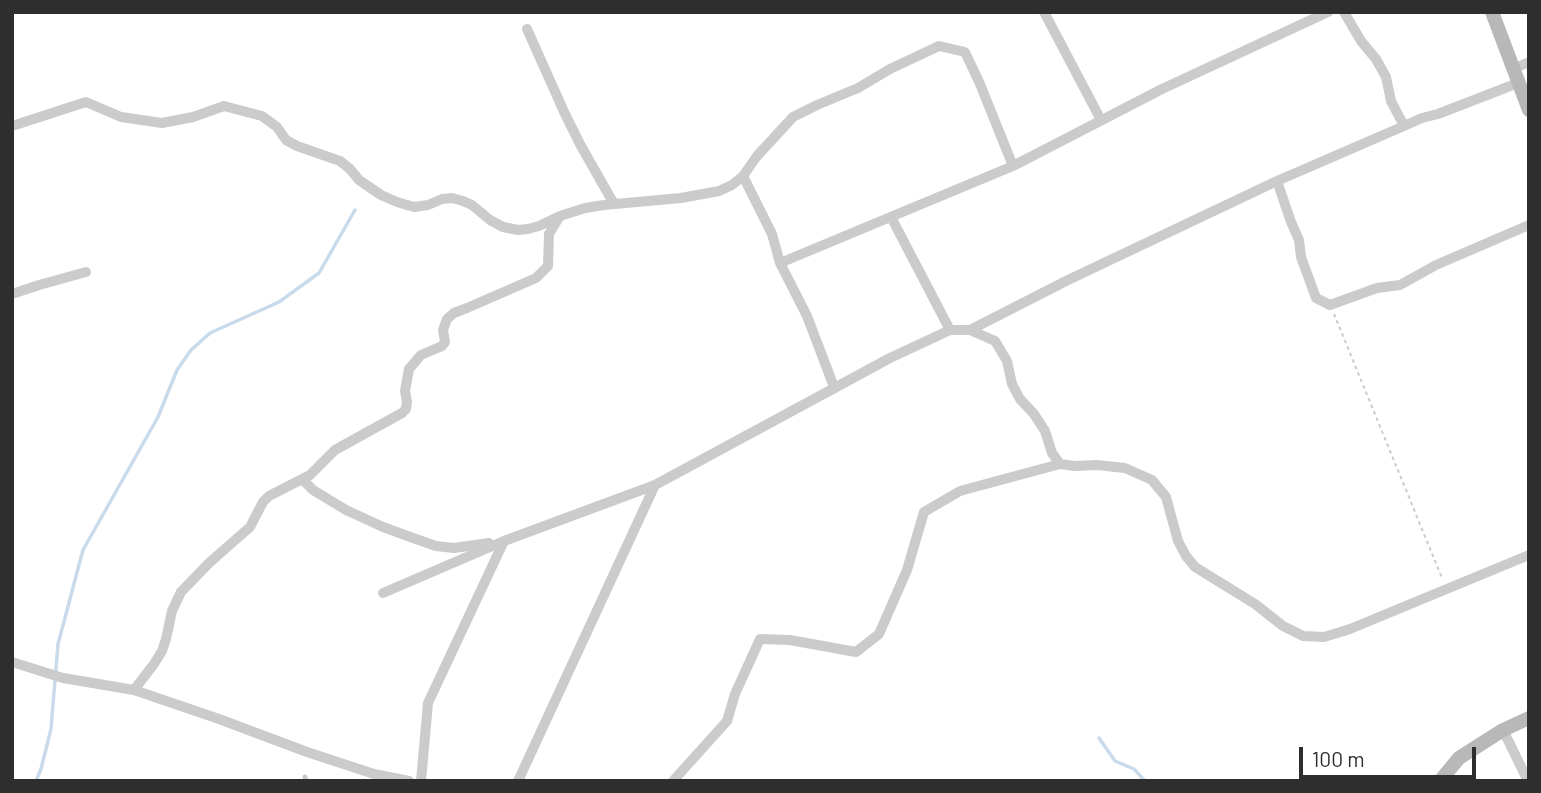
<!DOCTYPE html>
<style>
body{margin:0}
#map{position:relative;width:1541px;height:793px;overflow:hidden;background:#fff;font-family:Barlow,sans-serif}
canvas{display:block}
.frame{position:absolute;inset:0;border:14px solid #2e2e2e;pointer-events:none}
.scale{position:absolute;left:1299px;top:747px;width:177px;height:32px;box-sizing:border-box;border:4px solid #2e2e2e;border-top:0;padding-left:9px;font-size:21px;line-height:24px;white-space:nowrap;color:#2e2e2e;-webkit-text-stroke:5px #fff;paint-order:stroke}
</style>
<div id="map">
<canvas width="1541" height="793"></canvas>
<div class="frame"></div>
<div class="scale">100 m</div>
</div>
<script>
const ctx = document.querySelector('canvas').getContext('2d');
ctx.lineJoin = 'round';
const toPath = rows => new Path2D(rows.map(r => 'M' + r).join(''));
function trace(path, color, width, dash) { ctx.strokeStyle = color; ctx.lineWidth = width; ctx.lineCap = dash ? 'butt' : 'round'; ctx.setLineDash(dash || []); ctx.stroke(path); }
const stream = toPath([
 [1099,738,1115,761,1134,769,1145,781],
 [36,781,41,769,51,729,58,644,83,550,158,417,177,370,191,350,210,333,279,302,319,273,355,210]
]);
const path = toPath([
 [1334,314,1442,578]
]);
const lane = toPath([
 [305,777,306,781]
]);
const street = toPath([
 [1044,12,1101,120],
 [1344,12,1361,41,1376,59,1386,77,1391,101,1404,126,1422,118,1438,114,1518,83],
 [527,29,565,114,581,146,614,204],
 [1513,69,1529,62],
 [12,126,86,102,121,117,162,123,193,117,224,106,262,116,277,127,286,140,297,146,340,161,350,169,359,180,381,195,397,202,414,207,428,205,442,199,452,198,463,201,472,205,490,220,503,227,518,230,528,229,539,226,560,216],
 [743,176,772,234,780,263,807,316,834,387],
 [1277,181,1291,222,1299,240,1301,257,1316,298,1330,305,1377,288,1400,285,1436,265,1529,225],
 [891,217,950,330],
 [780,263,1013,166,1162,89,1328,12],
 [12,294,39,285,86,272],
 [970,330,1068,280,1277,181,1404,126],
 [303,480,313,490,346,510,383,527,413,538,436,546,454,548,489,543],
 [383,593,504,541,655,485,890,358,950,330,970,330,995,341,1007,361,1012,384,1020,399,1034,414,1045,431,1052,453,1060,464],
 [12,662,63,678,134,690,219,719,307,752,374,774,409,781],
 [134,690,154,664,162,651,166,639,172,611,181,592,209,563,250,527,263,502,269,496,310,475,335,450,402,413,406,409,407,402,405,391,409,369,421,355,442,346,445,342,443,330,447,319,454,313,467,308,536,278,548,266,549,234,560,216,585,208,604,205,681,198,719,191,732,185,743,176,757,156,793,117,817,105,858,88,890,69,939,46,965,52,980,84,1013,166],
 [1503,730,1528,781],
 [421,781,428,703,504,541],
 [518,781,655,485],
 [673,781,727,721,735,694,760,639,790,640,856,652,879,634,907,570,924,512,960,491,1060,464,1075,466,1097,465,1125,468,1152,480,1166,497,1178,541,1186,556,1195,567,1255,604,1283,626,1303,636,1324,637,1350,629,1529,555]
]);
const secondary = toPath([
 [1492,12,1529,110],
 [1440,781,1459,758,1503,730,1529,718]
]);
trace(stream, '#c9dbea', 3.5);
trace(path, '#cbcbcb', 2, [3.5, 3.5]);
trace(lane, '#cbcbcb', 5);
trace(street, '#cbcbcb', 10);
trace(secondary, '#b8b8b8', 14);
</script>
